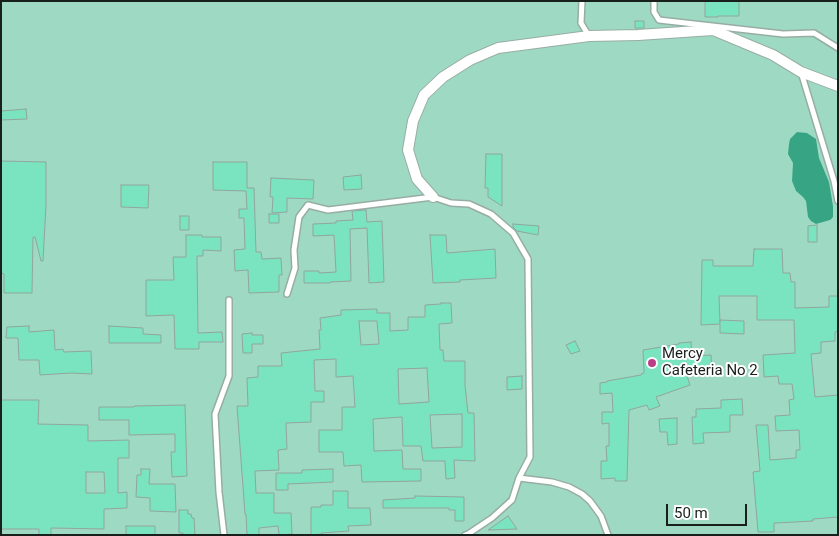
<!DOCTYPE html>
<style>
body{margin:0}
#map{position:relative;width:839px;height:536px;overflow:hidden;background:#ddf4eb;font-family:Roboto,sans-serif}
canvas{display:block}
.frame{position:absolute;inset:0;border:2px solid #17201c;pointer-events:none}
.scale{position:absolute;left:666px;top:504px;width:81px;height:22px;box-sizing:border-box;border:2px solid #17201c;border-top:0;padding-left:6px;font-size:15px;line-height:18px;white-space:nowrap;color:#17201c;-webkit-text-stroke:4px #fff;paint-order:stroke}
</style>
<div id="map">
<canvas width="839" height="536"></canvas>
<div class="frame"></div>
<div class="scale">50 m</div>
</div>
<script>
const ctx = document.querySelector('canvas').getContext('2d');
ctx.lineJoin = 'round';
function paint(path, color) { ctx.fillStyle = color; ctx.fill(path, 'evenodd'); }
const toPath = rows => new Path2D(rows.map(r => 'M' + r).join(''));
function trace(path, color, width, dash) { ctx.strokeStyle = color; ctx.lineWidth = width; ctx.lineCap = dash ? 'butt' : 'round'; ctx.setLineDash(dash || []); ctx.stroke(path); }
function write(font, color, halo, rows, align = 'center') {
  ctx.font = font + ' Roboto,sans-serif'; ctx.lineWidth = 4; ctx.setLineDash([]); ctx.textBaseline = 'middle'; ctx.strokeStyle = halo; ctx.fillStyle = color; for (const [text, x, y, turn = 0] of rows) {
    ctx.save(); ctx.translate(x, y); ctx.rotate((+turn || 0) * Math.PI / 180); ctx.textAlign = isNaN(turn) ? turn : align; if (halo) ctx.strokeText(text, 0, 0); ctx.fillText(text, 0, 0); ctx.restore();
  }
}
const green = toPath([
 [1,1,838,1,838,535,1,535]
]);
const water = toPath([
 [797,132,807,133,816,139,819,158,829,182,833,206,833,217,830,220,816,224,811,221,808,217,806,201,803,197,796,191,792,181,793,163,788,154,789,144,790,139]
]);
const building = toPath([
 [705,1,739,1,739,16,718,16,718,17,705,17,705,1],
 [635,21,644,21,644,28,635,28,635,21],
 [26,109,27,119,1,120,1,111,26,109],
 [486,154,502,154,502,206,488,197,488,188,485,188,486,154],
 [1,161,46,162,46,205,43,261,41,261,35,237,33,237,32,293,4,293,4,274,1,273,1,161],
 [213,162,247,162,247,188,254,188,256,252,261,252,262,259,281,258,282,275,279,275,279,292,249,293,248,270,235,271,234,250,245,249,244,218,239,218,239,209,247,209,246,191,213,190,213,162],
 [361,175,362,189,344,190,343,177,361,175],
 [271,178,314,180,313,199,287,198,287,212,272,213,273,197,270,197,271,178],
 [121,185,149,185,148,208,121,207,121,185],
 [366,210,367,222,382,221,384,282,369,283,367,228,350,229,351,281,330,282,330,283,304,283,304,271,319,271,319,273,336,272,334,235,313,236,313,224,336,223,336,221,353,220,352,211,366,210],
 [269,214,279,214,279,223,269,223,269,214],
 [180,216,189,216,189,230,180,230,180,216],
 [513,224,539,226,538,235,517,231,513,227,513,224],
 [817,225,817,242,808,242,808,226,817,225],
 [186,235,202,235,202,237,221,237,221,251,203,250,203,256,197,256,198,333,222,332,223,342,199,342,199,349,175,349,174,315,146,316,146,280,174,280,173,257,186,257,186,235],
 [430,235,446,235,447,253,495,249,496,278,460,280,460,282,433,283,430,235],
 [754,249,782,249,783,273,790,273,791,282,795,282,795,308,829,307,829,296,838,296,838,331,835,332,835,341,821,342,821,353,811,354,815,397,838,395,838,517,813,519,813,521,776,523,774,523,774,532,758,532,753,472,760,471,756,425,768,425,770,460,796,458,796,450,800,450,799,430,776,431,775,416,790,415,789,400,794,399,792,384,779,384,778,376,764,377,763,355,795,353,794,320,757,320,757,296,719,296,720,323,720,320,744,321,744,334,720,333,720,324,701,325,702,260,713,260,713,266,753,266,754,249],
 [441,303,451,303,452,323,439,324,440,350,443,350,444,361,465,361,465,385,468,413,474,413,475,461,454,460,455,478,446,479,445,461,423,461,421,446,403,446,402,417,373,419,374,451,402,450,403,469,421,469,421,481,362,482,361,465,344,466,343,452,319,452,319,430,342,430,342,407,355,407,353,376,336,377,336,359,314,360,315,391,324,391,324,402,311,402,311,422,286,423,287,449,278,450,279,470,255,471,256,493,274,493,274,513,291,513,292,534,279,535,278,526,259,528,259,535,247,535,246,514,245,514,237,406,248,406,247,378,258,377,258,366,282,366,281,353,320,349,319,330,321,330,320,318,341,315,341,310,377,309,377,313,390,313,390,331,408,330,408,317,425,317,425,305,441,304,441,303],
 [359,321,377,321,379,344,361,345,359,321],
 [427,368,429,402,399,404,398,369,427,368],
 [462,414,462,447,432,448,430,415,462,414],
 [29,326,29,332,54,330,55,350,63,349,64,352,91,351,92,374,71,373,40,375,39,360,19,360,18,338,6,338,7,327,29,326],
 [109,326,143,328,143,334,161,335,161,343,109,343,109,326],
 [252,333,252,335,263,335,263,344,252,344,252,353,243,353,242,334,252,333],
 [575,341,580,351,571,354,566,345,575,341],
 [691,342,692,356,711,355,712,374,687,376,690,385,656,397,660,406,649,410,647,405,629,410,627,481,615,481,615,478,601,479,601,461,607,461,606,446,609,446,609,423,602,424,602,412,613,412,612,393,600,394,600,383,607,382,607,381,641,375,641,374,644,373,643,350,679,344,679,343,691,342],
 [522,376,522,389,507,390,507,377,522,376],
 [742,399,743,415,730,415,730,432,703,433,704,443,693,444,692,417,696,417,696,409,721,408,721,400,742,399],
 [1,400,39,400,38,424,88,425,88,441,129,440,129,458,118,458,118,493,127,492,127,508,104,509,104,529,51,528,51,535,39,535,39,529,1,529,1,400],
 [86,472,104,472,105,493,86,493,86,472],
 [185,405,187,476,172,477,171,452,175,452,175,434,129,435,129,420,99,420,99,407,134,407,134,406,185,405],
 [677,418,677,444,668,445,667,432,660,432,659,419,677,418],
 [141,469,150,469,149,484,175,484,176,512,150,511,150,498,136,497,137,475,141,475,141,469],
 [333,469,333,482,288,484,288,490,276,490,276,473,302,473,302,470,333,469],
 [333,491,348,491,348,508,370,508,371,525,348,526,349,531,321,533,322,534,311,535,311,507,321,507,321,505,333,505,333,491],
 [415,496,464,497,464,521,455,521,455,510,449,510,449,508,383,508,383,500,415,498,415,496],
 [179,510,188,510,188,514,191,514,192,518,194,518,195,535,183,535,183,533,179,533,179,510],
 [508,516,517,529,488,530,508,516],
 [126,526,155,526,155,535,126,535,126,526]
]);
const lane = toPath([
 [582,1,581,23,589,36],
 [654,1,654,12,659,20,783,34,814,33,838,48],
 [801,72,834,181,838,201],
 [287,294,295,268,294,250,299,217,308,205,328,210,433,197,451,203,469,204,491,214,513,233,528,259,530,457,519,478,512,500,492,518,468,534,465,535],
 [519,478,552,482,569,487,582,494,590,501,601,516,608,535],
 [224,535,219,492,215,414,229,376,229,300]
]);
const street = toPath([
 [433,197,417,179,408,150,413,121,424,95,443,77,470,60,498,48,589,36,638,35,713,30,773,55,801,72,838,86]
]);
const markers = [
 [652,363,5,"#bd3c86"]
];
const poiNames = [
 ["Mercy",662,354],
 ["Cafeteria No 2",662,371]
];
paint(green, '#9edac3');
paint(water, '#37a584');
paint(building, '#7ae3bf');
trace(building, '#91a69e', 1);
trace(lane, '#97ada4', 8);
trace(street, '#97ada4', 12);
trace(lane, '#fff', 5);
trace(street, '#fff', 10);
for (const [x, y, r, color] of markers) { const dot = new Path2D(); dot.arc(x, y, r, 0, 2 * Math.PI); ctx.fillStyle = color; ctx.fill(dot); trace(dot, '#fff', 2); }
write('15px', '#17201c', '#fff', poiNames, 'left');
</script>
